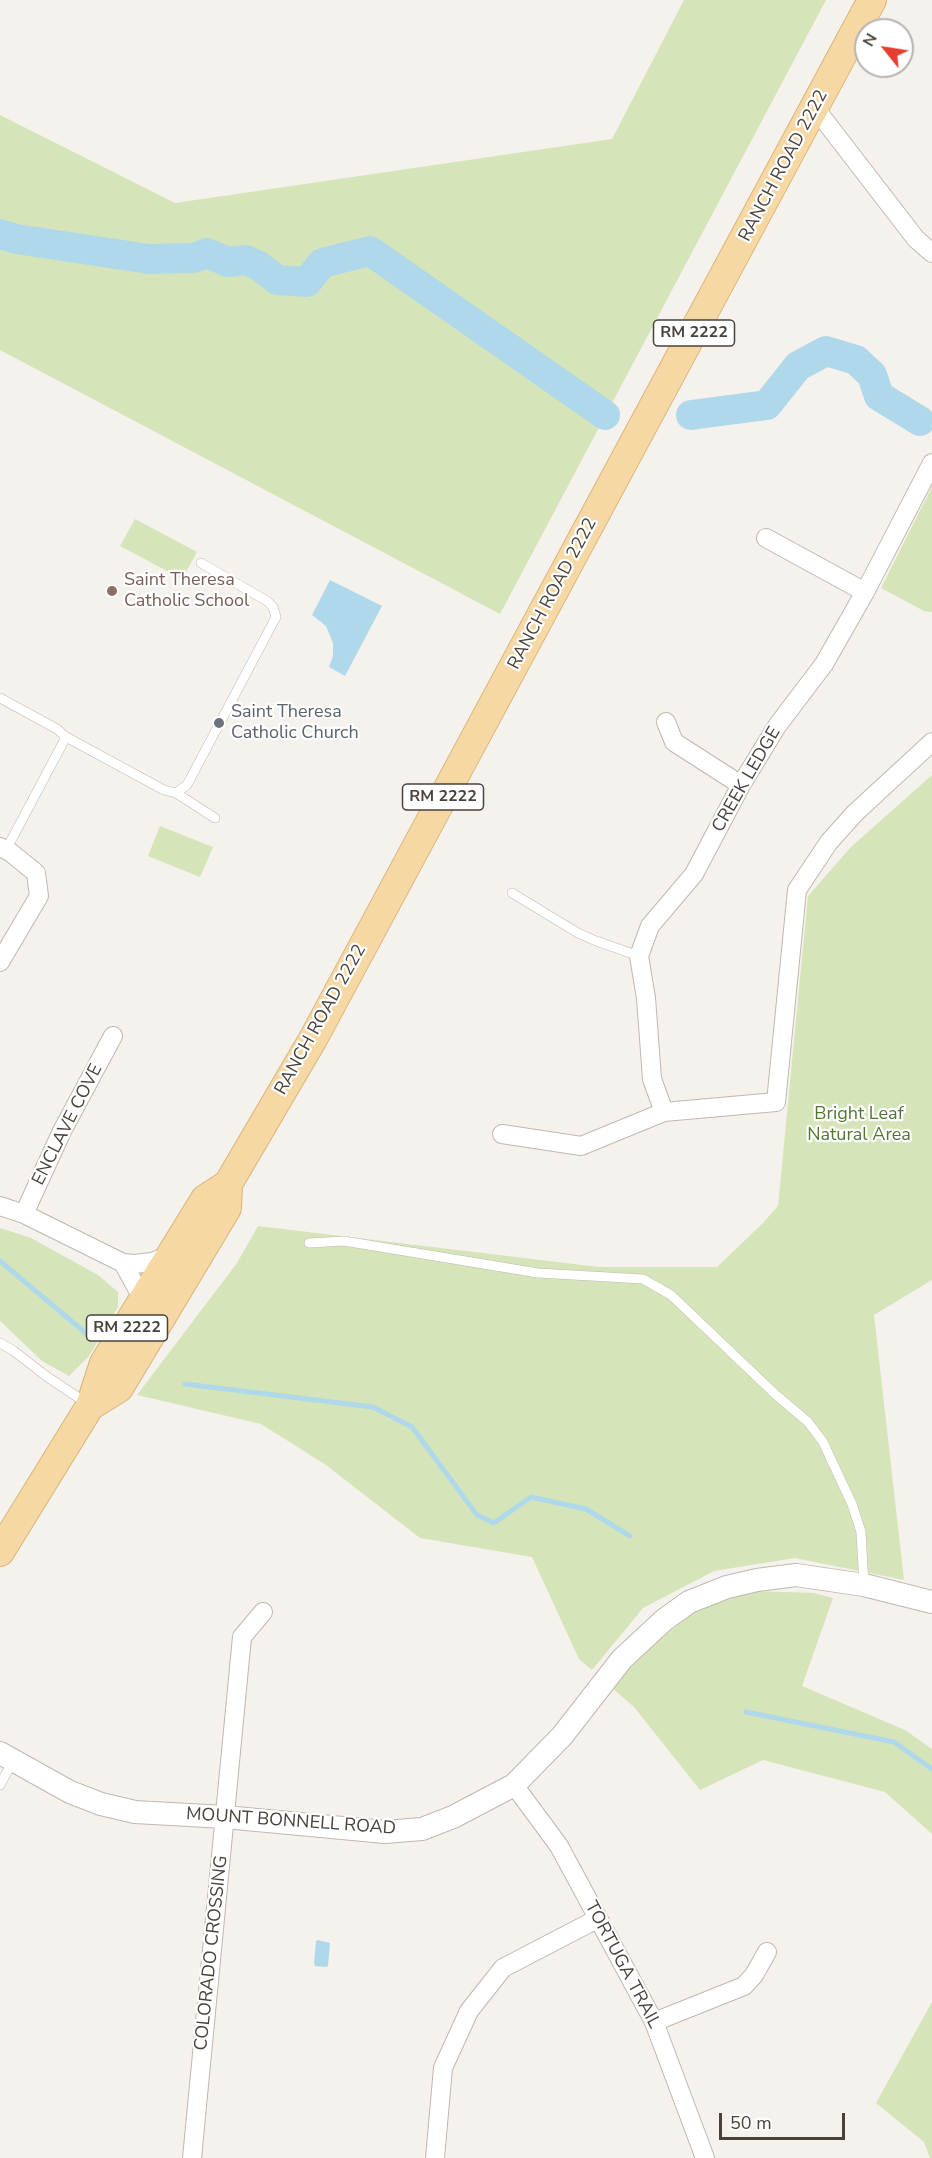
<!DOCTYPE html>
<style>
body{margin:0}
#map{position:relative;width:932px;height:2158px;overflow:hidden;background:#f5f1ec;font-family:"Nunito Sans",sans-serif}
canvas{display:block}
.north{position:absolute;left:854px;top:18px;width:60px;height:60px;box-sizing:border-box;background:#fff;border:2px solid #b6b3b0;border-radius:50%;rotate:300deg;font-size:16px;font-weight:700;line-height:24px;text-align:center;color:#49423a}
.north::after{content:'';display:block;margin:auto;width:21px;height:27px;background:#e73d31;clip-path:polygon(50% 0,100% 100%,50% 72%,0 100%)}
.scale{position:absolute;left:719px;top:2113px;width:126px;height:27px;box-sizing:border-box;border:3px solid #49423a;border-top:0;padding-left:8px;font-size:18px;line-height:21px;white-space:nowrap;color:#49423a;-webkit-text-stroke:4px #fff;paint-order:stroke}
</style>
<div id="map">
<canvas width="932" height="2158"></canvas>
<div class="north">N</div>
<div class="scale">50 m</div>
</div>
<script>
const ctx = document.querySelector('canvas').getContext('2d');
ctx.lineJoin = 'round';
function paint(path, color) { ctx.fillStyle = color; ctx.fill(path, 'evenodd'); }
const toPath = rows => new Path2D(rows.map(r => 'M' + r).join(''));
function trace(path, color, width, dash) { ctx.strokeStyle = color; ctx.lineWidth = width; ctx.lineCap = dash ? 'butt' : 'round'; ctx.setLineDash(dash || []); ctx.stroke(path); }
function write(font, color, halo, rows, align = 'center') {
  ctx.font = font + ' "Nunito Sans",sans-serif'; ctx.lineWidth = 4.5; ctx.setLineDash([]); ctx.textBaseline = 'middle'; ctx.strokeStyle = halo; ctx.fillStyle = color; for (const [text, x, y, turn = 0] of rows) {
    ctx.save(); ctx.translate(x, y); ctx.rotate((+turn || 0) * Math.PI / 180); ctx.textAlign = isNaN(turn) ? turn : align; if (halo) ctx.strokeText(text, 0, 0); ctx.fillText(text, 0, 0); ctx.restore();
  }
}
const green = toPath([
 [684,0,826,0,500,614,0,350,0,115,175,203,612,139],
 [932,487,932,612,924,611,881,588],
 [135,519,197,552,182,579,120,546],
 [932,775,932,1280,874,1315,904,1580,795,1558,714,1571,643,1608,592,1670,579,1659,532,1557,420,1538,326,1465,261,1424,137,1395,237,1263,258,1226,599,1267,717,1267,763,1223,778,1206,808,896,851,847],
 [160,826,213,847,200,877,148,856],
 [0,1228,31,1238,98,1275,118,1292,118,1307,89,1356,69,1376,42,1361,0,1321],
 [756,1591,814,1593,833,1598,802,1686,905,1730,932,1749,932,1834,885,1792,763,1760,700,1790,634,1707,612,1688,654,1643,701,1607],
 [932,2002,932,2158,930,2158,924,2142,876,2103]
]);
const water = toPath([
 [330,580,382,606,345,676,329,667,333,656,333,643,326,626,312,615],
 [318,1940,330,1943,328,1966,325,1967,315,1966,314,1963,316,1941]
]);
const stream = toPath([
 [0,1261,88,1335],
 [185,1384,373,1407,412,1427,477,1515,494,1523,531,1497,586,1509,630,1536],
 [746,1712,894,1742,932,1769]
]);
const river = toPath([
 [0,234,16,239,149,259,194,258,207,253,228,262,246,260,259,266,277,280,307,282,322,263,370,251,605,415],
 [691,415,767,405,798,366,826,351,856,360,872,375,879,396,920,421]
]);
const service = toPath([
 [0,698,57,729,66,737],
 [176,793,215,818],
 [6,850,66,737,164,790,176,793,187,785,276,617,273,607,267,601,201,563],
 [512,893,578,933,596,941,639,956],
 [309,1243,344,1241,538,1273,643,1279,671,1295,775,1394,808,1422,823,1442,852,1504,861,1532,864,1585],
 [0,1343,14,1351,46,1376,88,1404],
 [0,1785,13,1761]
]);
const minor = toPath([
 [815,108,916,239,932,253],
 [766,538,865,592],
 [666,722,674,742,741,785],
 [0,847,10,852,36,873,39,896,0,962],
 [664,1112,652,1079,646,998,639,956,650,926,694,874,741,785,777,726,824,664,865,592,932,463],
 [502,1134,581,1146,664,1112,776,1102,797,890,829,842,855,813,932,742],
 [0,1206,24,1214,123,1263,134,1264,152,1262,172,1254],
 [24,1214,62,1131,113,1036],
 [123,1263,139,1292,141,1305],
 [514,1785,559,1846,654,2022,705,2158],
 [654,2022,744,1986,754,1975,767,1952],
 [192,2158,242,1637,263,1612],
 [435,2158,443,2068,469,2011,503,1968,597,1919]
]);
const tertiary = toPath([
 [0,1753,70,1792,101,1804,135,1812,225,1817,385,1832,422,1829,453,1817,514,1785,562,1736,622,1659,664,1620,689,1602,727,1587,757,1580,796,1575,864,1585,932,1602]
]);
const primary = toPath([
 [90,1406,119,1388,227,1208,228,1184,313,1039,872,0],
 [0,1552,90,1406,104,1363,205,1199,228,1184]
]);
const markers = [
 [112,591,6,"#8d6e63"],
 [219,723,6,"#6b7280"]
];
const shields = [
 [694,333,81],
 [443,797,81],
 [127,1328,81]
];
const shieldNames = [
 ["RM 2222",694,333],
 ["RM 2222",443,797],
 ["RM 2222",127,1328]
];
const streetNames = [
 ["RANCH ROAD 2222",784,166,-62],
 ["RANCH ROAD 2222",553,594,-62],
 ["CREEK LEDGE",747,780,-60],
 ["RANCH ROAD 2222",321,1020,-61],
 ["ENCLAVE COVE",68,1125,-63],
 ["MOUNT BONNELL ROAD",291,1822,4],
 ["COLORADO CROSSING",212,1953,-84],
 ["TORTUGA TRAIL",622,1965,62]
];
const educationNames = [
 ["Saint Theresa",124,581],
 ["Catholic School",124,602]
];
const worshipNames = [
 ["Saint Theresa",231,713],
 ["Catholic Church",231,734]
];
const parkNames = [
 ["Bright Leaf",859,1115],
 ["Natural Area",859,1136]
];
paint(green, '#d5e5b9');
paint(water, '#afd8eb');
trace(stream, '#afd8eb', 5);
trace(river, '#afd8eb', 30);
trace(service, '#c0b8af', 10);
trace(minor, '#c0b8af', 20);
trace(tertiary, '#c0b8af', 24);
trace(primary, '#dab375', 30);
trace(service, '#fff', 9);
trace(minor, '#fff', 18);
trace(tertiary, '#fff', 22);
trace(primary, '#f6d8a5', 28);
for (const [x, y, r, color] of markers) { const dot = new Path2D(); dot.arc(x, y, r, 0, 2 * Math.PI); ctx.fillStyle = color; ctx.fill(dot); trace(dot, '#fff', 2); }
for (const [x, y, w] of shields) { const box = new Path2D(); box.roundRect(x - w / 2, y - 13, w, 26, 4.5); ctx.fillStyle = '#fff'; ctx.fill(box); trace(box, '#49423a', 1.5); }
write('bold 16px', '#49423a', null, shieldNames);
write('18px', '#49423a', '#fff', streetNames);
write('18px', '#785e54', '#fff', educationNames, 'left');
write('18px', '#5b616d', '#fff', worshipNames, 'left');
write('18px', '#527632', '#fff', parkNames);
</script>
